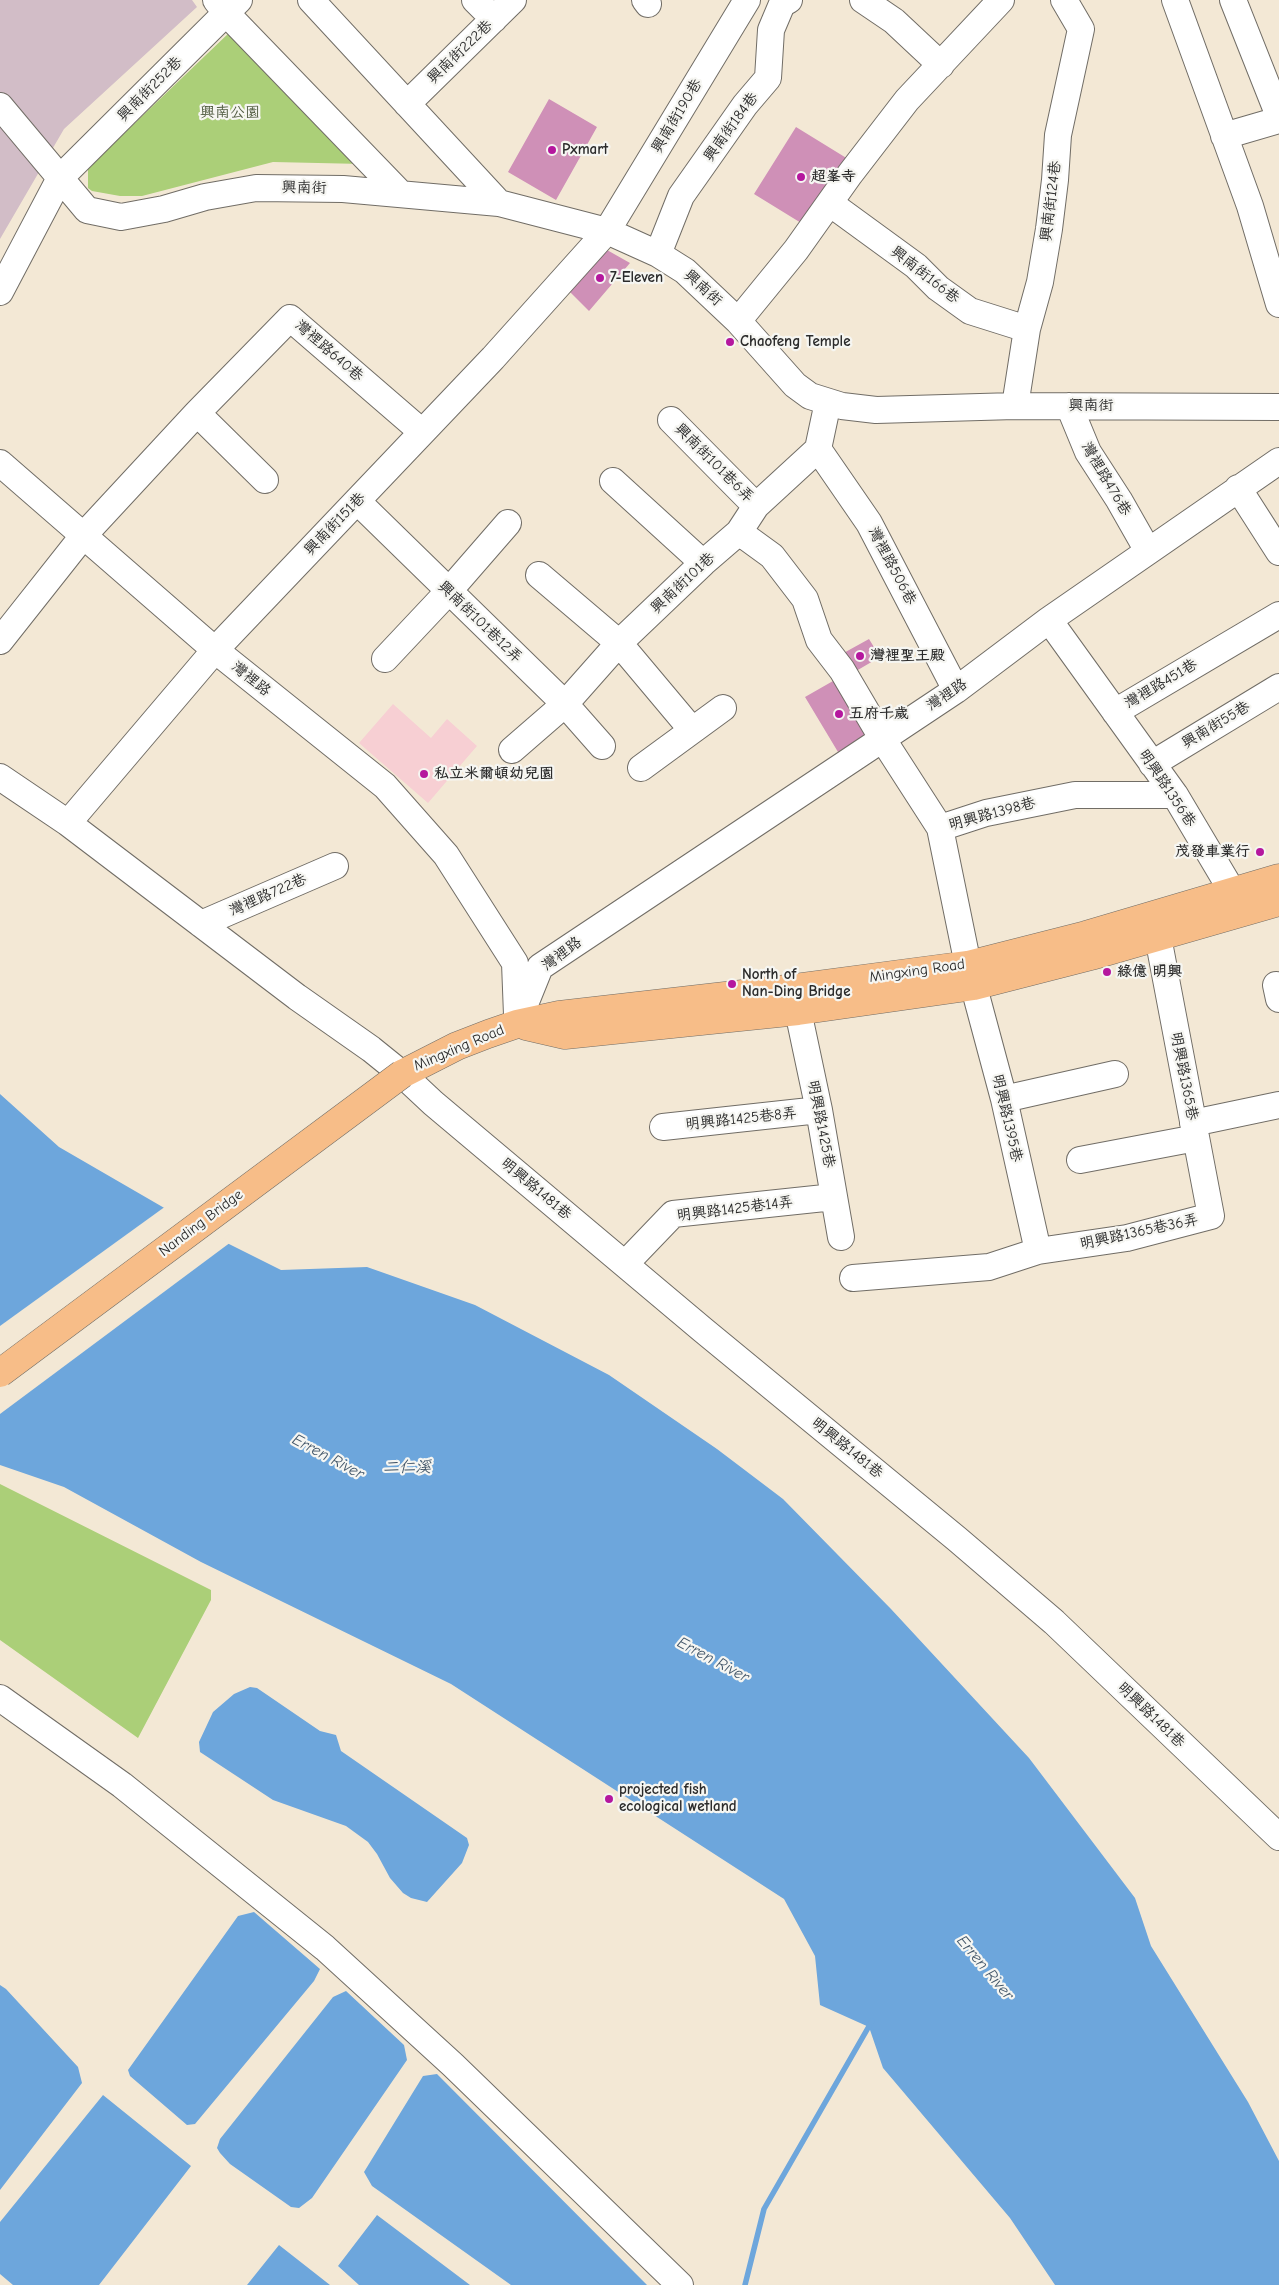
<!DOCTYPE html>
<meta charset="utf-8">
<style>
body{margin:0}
canvas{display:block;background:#f3e8d5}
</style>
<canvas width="1279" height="2285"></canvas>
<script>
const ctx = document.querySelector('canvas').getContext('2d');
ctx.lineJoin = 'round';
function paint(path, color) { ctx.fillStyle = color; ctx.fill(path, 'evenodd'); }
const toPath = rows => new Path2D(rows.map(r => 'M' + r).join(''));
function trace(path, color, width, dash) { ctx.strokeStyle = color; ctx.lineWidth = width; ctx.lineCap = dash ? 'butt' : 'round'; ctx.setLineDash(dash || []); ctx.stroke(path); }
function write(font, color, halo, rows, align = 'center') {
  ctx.font = font + ' "Comic Neue","LXGW WenKai TC",sans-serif'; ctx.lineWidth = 4.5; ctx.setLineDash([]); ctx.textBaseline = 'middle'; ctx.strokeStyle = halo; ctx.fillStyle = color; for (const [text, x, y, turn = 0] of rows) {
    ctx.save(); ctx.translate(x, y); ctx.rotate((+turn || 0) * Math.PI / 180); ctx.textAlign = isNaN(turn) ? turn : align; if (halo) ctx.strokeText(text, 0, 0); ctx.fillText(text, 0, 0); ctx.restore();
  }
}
const built = toPath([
 [393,704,431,738,447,719,477,746,428,803,359,743]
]);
const industrial = toPath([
 [0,0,192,0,197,7,64,129,0,239]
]);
const green = toPath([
 [231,31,363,164,273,162,142,196,120,196,92,191,88,188,88,168],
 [0,1484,211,1590,211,1600,138,1738,0,1640]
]);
const water = toPath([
 [0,1094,59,1147,211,1235,281,1270,367,1267,475,1305,609,1375,717,1449,783,1499,891,1609,1029,1758,1135,1898,1151,1946,1248,2102,1279,2161,1279,2285,1055,2285,1010,2218,883,2068,869,2027,820,2005,815,1956,784,1899,451,1684,201,1562,64,1487,0,1465],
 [250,1687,257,1688,320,1731,336,1735,341,1751,467,1838,469,1845,462,1863,427,1902,411,1898,403,1893,390,1878,377,1854,368,1842,346,1826,273,1800,200,1752,199,1742,213,1712,234,1694],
 [254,1912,320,1969,314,1981,195,2124,187,2125,130,2076,128,2070,238,1916],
 [0,1985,6,1989,78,2067,82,2083,0,2190],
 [346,1991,404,2045,407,2060,312,2198,299,2208,291,2207,230,2164,220,2153,217,2148,220,2139,333,1997],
 [437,2074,647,2285,511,2285,372,2186,364,2172,423,2076],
 [103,2095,191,2166,99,2285,13,2285,0,2274,0,2222],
 [377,2215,470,2285,359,2285,338,2266],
 [279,2245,330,2285,247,2285]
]);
const pier = toPath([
 [166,1206,231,1242,0,1414,0,1326]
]);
const stream = toPath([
 [745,2285,764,2209,872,2021]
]);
const building = toPath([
 [549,99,597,127,556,200,508,172],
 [796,127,848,159,806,226,754,194],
 [607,250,630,263,589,311,570,292],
 [869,639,880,657,851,674,840,655],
 [840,677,872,731,838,752,805,697]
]);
const minor = toPath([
 [216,0,226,13,400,193],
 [311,0,499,203],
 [475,0,494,19],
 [645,0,648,4],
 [863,0,894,21,941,65],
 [1175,0,1250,206,1279,304],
 [1233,0,1279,116],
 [407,104,513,0],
 [0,106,87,210,121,217,164,209,205,197,256,188,343,189,499,203,607,231,658,254,685,271,738,321,795,385,810,396,842,406,876,410,1015,406,1279,407],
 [1224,136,1279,120],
 [831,204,916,266,938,288,970,311,1027,329],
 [658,254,681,196,745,105,768,78,771,30,782,4,789,0],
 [0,292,60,178,239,0],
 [738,321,796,250,850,174,907,100,1001,0],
 [1015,406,1027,329,1040,282,1049,229,1055,180,1058,135,1081,29,1064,0],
 [1069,406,1088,452,1119,500,1148,551],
 [197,413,265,480],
 [671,420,756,506],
 [818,449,869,523,956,690],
 [0,463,215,650,385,786,446,855,515,963,517,1015],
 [613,481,703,563],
 [1238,488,1279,552],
 [357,501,565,704,602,746],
 [739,532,772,556,805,599,819,640,842,670,882,738,940,828,968,965,1004,1099,1038,1251],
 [539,575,619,643,692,730],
 [1049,620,1175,795,1232,891],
 [0,641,83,536,197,413,290,318,422,432],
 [385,659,448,592,508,523],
 [1115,712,1279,615],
 [512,750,565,704,619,643,703,563,739,532,756,506,818,449,828,402],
 [1152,764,1279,687],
 [641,768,723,708],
 [0,777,68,823,297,997,371,1049,402,1074,433,1103,703,1330,957,1539,1054,1622,1279,1837],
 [68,823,215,650,493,358,607,231,747,0],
 [940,828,986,813,1075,795,1175,795],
 [201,924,335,866],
 [1276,985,1279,999],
 [798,1011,819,1110,841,1237],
 [517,1024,540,967,956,690,1049,620,1279,461],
 [1004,1099,1115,1074],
 [1193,1123,1279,1105],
 [663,1127,819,1110],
 [1080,1160,1196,1138],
 [625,1264,673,1214,834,1197],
 [853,1278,989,1267,1038,1251,1127,1238,1211,1216,1158,937],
 [0,1698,122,1785,325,1948,453,2065,680,2285]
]);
const major = toPath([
 [526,1026,565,1035,798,1011,974,986,1091,956,1279,902],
 [402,1074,457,1046,488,1034,517,1024,559,1015,795,988,968,965,1086,935,1279,878]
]);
const majorBridge = toPath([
 [0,1373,402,1074]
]);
const markers = [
 [552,150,5,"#b5179e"],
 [801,177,5,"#b5179e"],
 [600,278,5,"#b5179e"],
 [730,342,5,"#b5179e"],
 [860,656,5,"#b5179e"],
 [839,714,5,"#b5179e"],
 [424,774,5,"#b5179e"],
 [1260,852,5,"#b5179e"],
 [1107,972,5,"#b5179e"],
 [732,984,5,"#b5179e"],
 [609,1799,5,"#b5179e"]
];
const streetNames = [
 ["興南街222巷",460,52,-44],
 ["興南街252巷",150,89,-45],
 ["興南街190巷",677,116,-59],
 ["興南街184巷",731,127,-54],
 ["興南街",304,188,1],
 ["興南街124巷",1051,201,-83],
 ["興南街166巷",925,275,38],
 ["興南街",703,288,42],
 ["灣裡路640巷",329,351,41],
 ["興南街",1091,406],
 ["興南街101巷6弄",714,463,45],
 ["灣裡路476巷",1106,479,59],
 ["興南街151巷",335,524,-46],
 ["灣裡路506巷",892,566,62],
 ["興南街101巷",683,583,-43],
 ["興南街101巷12弄",480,622,44],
 ["灣裡路",251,679,39],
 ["灣裡路451巷",1161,684,-31],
 ["灣裡路",947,695,-34],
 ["興南街55巷",1216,725,-31],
 ["明興路1356巷",1167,788,56],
 ["明興路1398巷",992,814,-15],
 ["灣裡路722巷",268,895,-24],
 ["灣裡路",562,954,-37],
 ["Mingxing Road",917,971,-8],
 ["Mingxing Road",459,1048,-23],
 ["明興路1365巷",1184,1076,79],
 ["明興路1395巷",1007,1118,77],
 ["明興路1425巷8弄",741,1119,-6],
 ["明興路1425巷",821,1124,79],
 ["明興路1481巷",536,1189,40],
 ["明興路1425巷14弄",735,1209,-7],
 ["Nanding Bridge",201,1223,-37],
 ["明興路1365巷36弄",1139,1232,-12],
 ["明興路1481巷",847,1448,39],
 ["明興路1481巷",1151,1715,44]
];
const parkNames = [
 ["興南公園",230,113]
];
const poiNames = [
 ["Pxmart",562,150],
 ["超峯寺",811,177],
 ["7-Eleven",610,278],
 ["Chaofeng Temple",740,342],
 ["灣裡聖王殿",870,656],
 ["五府千歲",849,714],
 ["私立米爾頓幼兒園",434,774],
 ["茂發車業行",1250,852,"right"],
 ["綠億 明興",1117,972],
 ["North of",742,975],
 ["Nan-Ding Bridge",742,992],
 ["projected fish",619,1790],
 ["ecological wetland",619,1807]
];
const waterNames = [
 ["Erren River",328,1457,28],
 ["二仁溪",407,1467],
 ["Erren River",713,1660,28],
 ["Erren River",985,1968,50]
];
paint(built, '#f7cfd3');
paint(industrial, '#d2bdc7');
paint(green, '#abcf78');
paint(water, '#6da6dc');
paint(pier, '#f3e8d5');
trace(stream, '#6da6dc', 5.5);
paint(building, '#cf90b7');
trace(minor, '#716d66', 28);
trace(major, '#716d66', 29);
trace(minor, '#fff', 26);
trace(major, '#f7bd88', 28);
trace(majorBridge, '#716d66', 29, []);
trace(majorBridge, '#f7bd88', 28);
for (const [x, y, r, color] of markers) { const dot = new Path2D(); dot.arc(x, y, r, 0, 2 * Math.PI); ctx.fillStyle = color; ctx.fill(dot); trace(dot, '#f6f6f2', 2); }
write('15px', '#2b2b2b', '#f6f6f2', streetNames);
write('15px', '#515c42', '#f6f6f2', parkNames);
write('bold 15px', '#2b2b2b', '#f6f6f2', poiNames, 'left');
write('italic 16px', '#425669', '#f6f6f2', waterNames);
</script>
